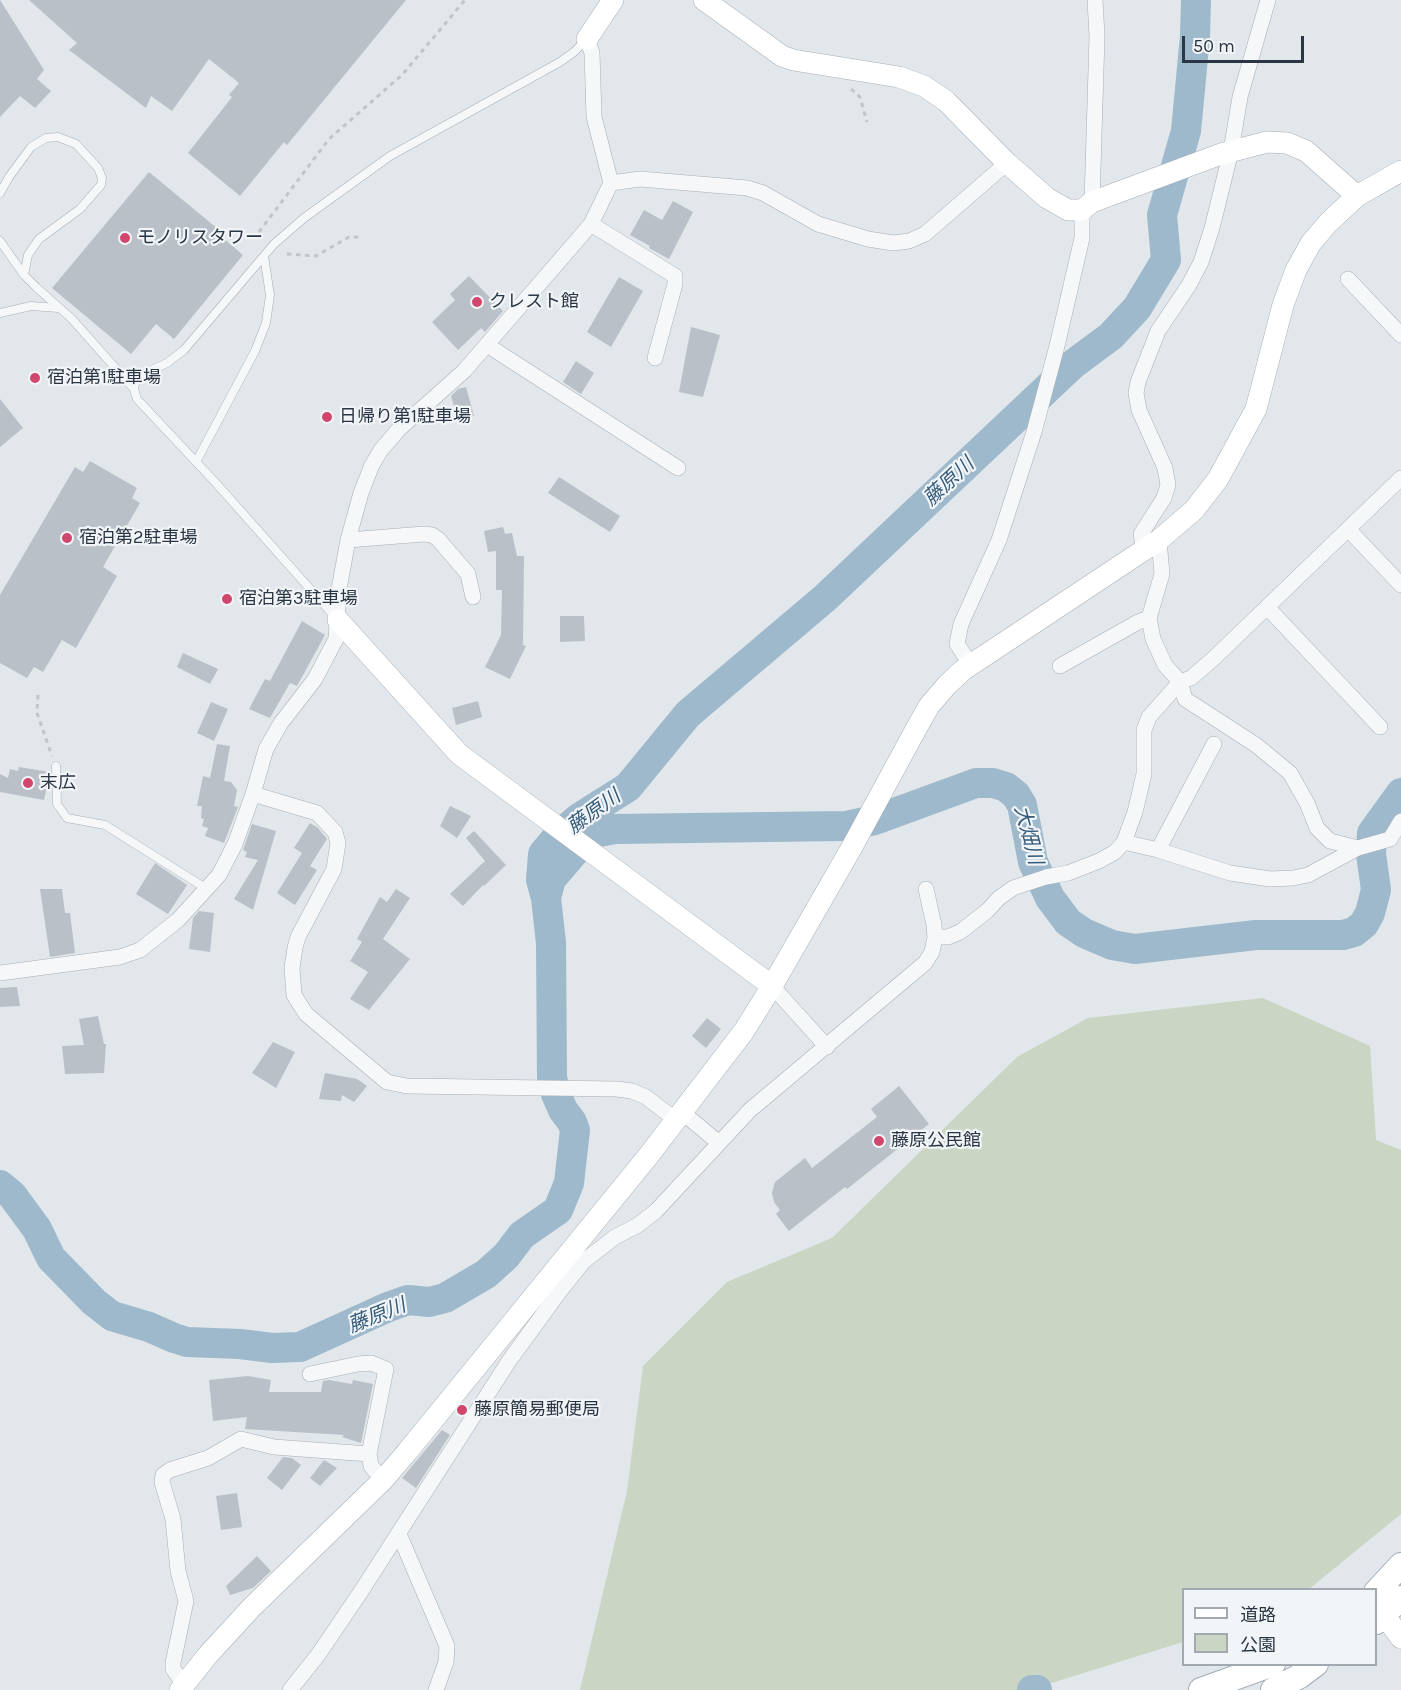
<!DOCTYPE html>
<meta charset="utf-8">
<style>
body{margin:0}
#map{position:relative;width:1401px;height:1690px;overflow:hidden;background:#e2e7eb;font-family:Karla,"Noto Sans JP",sans-serif}
canvas{display:block}
.legend{position:absolute;left:1182px;top:1588px;width:195px;height:78px;box-sizing:border-box;background:#f2f5f8;border:2px solid #a2a9b0;margin:0;padding:8px 10px;list-style:none;font-size:18px;color:#2a3643}
.legend li{display:flex;align-items:center;gap:12px;height:30px}
.legend b{width:30px;border:2px solid #a2a9b0}
.scale{position:absolute;left:1182px;top:36px;width:122px;height:27px;box-sizing:border-box;border:3px solid #2a3643;border-top:0;padding-left:8px;font-size:18px;line-height:21px;white-space:nowrap;color:#2a3643;-webkit-text-stroke:4px #f2f5f8;paint-order:stroke}
</style>
<div id="map">
<canvas width="1401" height="1690"></canvas>
<ul class="legend">
<li><b style="height:8px;background:#fff"></b>道路</li>
<li><b style="height:16px;background:#cad5c3"></b>公園</li>
</ul>
<div class="scale">50 m</div>
</div>
<script>
const ctx = document.querySelector('canvas').getContext('2d');
ctx.lineJoin = 'round';
function paint(path, color) { ctx.fillStyle = color; ctx.fill(path, 'evenodd'); }
const toPath = rows => new Path2D(rows.map(r => 'M' + r).join(''));
function trace(path, color, width, dash) { ctx.strokeStyle = color; ctx.lineWidth = width; ctx.lineCap = dash ? 'butt' : 'round'; ctx.setLineDash(dash || []); ctx.stroke(path); }
function write(font, color, halo, rows, align = 'center') {
  ctx.font = font + ' Karla,"Noto Sans JP",sans-serif'; ctx.lineWidth = 4.5; ctx.setLineDash([]); ctx.textBaseline = 'middle'; ctx.strokeStyle = halo; ctx.fillStyle = color; for (const [text, x, y, turn = 0] of rows) {
    ctx.save(); ctx.translate(x, y); ctx.rotate((+turn || 0) * Math.PI / 180); ctx.textAlign = isNaN(turn) ? turn : align; if (halo) ctx.strokeText(text, 0, 0); ctx.fillText(text, 0, 0); ctx.restore();
  }
}
const green = toPath([
 [1263,998,1370,1046,1376,1140,1401,1150,1401,1514,1309,1589,1184,1590,1183,1642,1029,1690,580,1690,627,1491,643,1366,727,1282,832,1238,1017,1057,1088,1018]
]);
const river = toPath([
 [546,898,551,879,577,849,583,835,615,829,846,826,875,820,976,783,993,783,1006,787,1016,795,1022,805,1033,862,1050,898,1068,922,1084,933,1112,945,1135,949,1256,935,1343,935,1354,932,1364,924,1370,913,1376,890,1371,854,1372,833,1401,793],
 [0,1185,12,1195,37,1229,51,1258,94,1302,112,1316,149,1327,174,1338,187,1342,240,1344,272,1348,300,1347,388,1307,408,1300,429,1302,445,1298,486,1274,506,1256,522,1235,558,1210,569,1183,575,1130,572,1122,563,1110,556,1094,552,1078,551,943,546,898,541,880,543,854,559,835,579,818,628,787,688,714,825,598,1072,365,1111,336,1137,308,1166,260,1162,215,1186,131,1195,36,1196,0],
 [1032,1690,1037,1690]
]);
const building = toPath([
 [0,0,44,70,37,79,51,91,35,108,20,96,0,117],
 [29,0,406,0,287,145,284,142,240,196,188,153,232,97,229,95,239,83,209,59,172,111,151,96,146,108,69,50,77,43],
 [149,172,224,234,222,237,243,255,174,339,156,324,131,354,52,288],
 [673,201,693,212,669,259,649,248,650,246,630,235,644,210,662,220],
 [469,276,503,311,485,332,481,328,458,350,432,322,455,300,450,294],
 [619,277,643,291,611,347,587,332],
 [691,327,720,335,703,397,679,392],
 [576,361,594,373,581,394,563,382],
 [466,387,474,416,458,420,451,396,458,389],
 [0,399,23,428,0,447],
 [90,461,137,488,132,498,140,503,103,567,117,576,76,648,62,640,43,672,34,667,27,678,0,663,0,595,75,467,83,472],
 [559,477,620,516,610,532,548,493],
 [503,527,505,534,512,533,517,556,524,556,523,645,526,646,510,679,485,667,501,635,502,590,496,590,496,551,488,552,484,531],
 [560,616,584,616,585,641,560,642],
 [302,621,325,635,297,686,290,683,270,718,249,709,265,679,270,681],
 [183,653,218,669,210,684,177,667],
 [478,701,482,717,456,725,452,708],
 [211,702,228,709,214,741,197,733],
 [217,744,230,746,224,781,231,782,237,790,234,806,238,807,224,843,205,836,208,828,202,826,204,819,201,818,202,806,197,806,203,776,210,778],
 [19,767,50,772,44,800,0,792,0,774,8,778,10,769,18,771],
 [450,806,471,816,457,838,440,826],
 [310,823,318,828,327,839,310,866,317,870,295,905,277,893,302,853,294,848],
 [252,824,276,831,253,910,234,899,258,860,245,857,247,852,243,850],
 [474,831,506,865,484,886,483,885,463,906,450,894,485,861,466,838],
 [155,863,187,885,168,914,136,894],
 [40,889,62,889,65,913,70,913,75,953,50,957],
 [396,889,410,898,383,939,410,959,369,1010,350,999,368,972,350,961,362,942,357,939,380,897,387,902],
 [199,911,214,913,210,952,189,949,193,918],
 [17,987,20,1006,0,1007,0,988],
 [98,1016,104,1044,106,1044,104,1073,65,1074,62,1046,84,1045,79,1019],
 [707,1018,721,1029,706,1048,692,1036],
 [273,1042,295,1052,276,1088,252,1073],
 [325,1073,357,1079,367,1086,354,1102,342,1095,341,1101,319,1099],
 [899,1086,929,1124,847,1189,845,1187,789,1231,776,1214,780,1210,774,1202,772,1193,775,1182,805,1158,812,1168,877,1117,871,1109],
 [248,1376,271,1380,269,1392,321,1392,323,1381,329,1380,352,1384,353,1380,373,1384,361,1443,342,1437,344,1435,245,1429,247,1417,213,1421,209,1380],
 [442,1430,450,1435,416,1488,402,1478],
 [283,1457,292,1458,301,1465,282,1490,267,1478],
 [324,1460,337,1468,320,1486,310,1478],
 [237,1493,242,1527,221,1530,216,1496],
 [257,1556,271,1571,253,1588,230,1595,226,1586]
]);
const path = toPath([
 [851,89,860,97,867,122],
 [259,232,329,139,402,75,465,0],
 [287,254,316,256,349,237,362,237],
 [38,695,37,713,52,756]
]);
const lane = toPath([
 [0,193,9,177,31,147,46,138,58,137,76,144,98,168,102,178,101,185,80,209,39,239,28,255,24,275],
 [0,241,24,275,36,287,72,319,134,389,137,399,215,482,335,617],
 [0,313,31,306,58,308],
 [134,389,136,380,147,372,167,363,184,350,274,244,304,218,390,156,560,62,574,52,586,40],
 [196,462,255,351,266,323,270,295,264,256],
 [56,766,57,804,67,818,105,825,207,889]
]);
const street = toPath([
 [611,183,640,179,747,188,763,193,818,224,868,239,893,243,909,241,925,234,1007,163],
 [1092,202,1097,36,1095,0],
 [591,224,675,276,675,284,655,358],
 [1348,279,1401,335],
 [487,345,678,468],
 [1348,529,1401,585],
 [348,540,424,534,432,535,438,539,468,574,473,597],
 [1159,540,1162,574,1149,618,1153,639,1165,665,1180,682,1191,678,1213,659,1401,478],
 [1144,549,1141,534,1164,498,1168,485,1165,468,1139,410,1136,393,1138,382,1158,331,1189,285,1201,262,1212,228,1231,151,1240,97,1268,0],
 [1267,607,1380,727],
 [971,665,957,644,961,624,999,540,1034,432,1057,346,1082,238,1082,210],
 [1060,666,1138,622,1149,618],
 [253,794,317,813,335,832,338,843,334,869,298,937,295,948,292,968,294,995,306,1014,387,1082,407,1086,617,1089,632,1091,646,1097,676,1120],
 [1124,842,1135,812,1144,774,1144,730,1149,717,1180,682],
 [1358,848,1390,839,1401,821],
 [1158,850,1214,744],
 [935,937,948,937,960,932,987,911,999,898,1013,888,1046,877,1068,873,1099,861,1115,852,1124,842,1158,850,1230,873,1270,879,1293,878,1308,875,1358,848,1330,841,1317,828,1307,803,1290,773,1256,745,1185,699,1180,682],
 [0,973,120,957,140,950,178,920,219,875,235,844,253,794,266,749,281,723,315,679,336,639,339,589,348,540,361,493,372,465,381,450,399,429,464,371,573,245,591,224,611,183,594,117,592,53,587,39],
 [772,986,827,1047],
 [682,1112,719,1143],
 [310,1374,358,1364,371,1363,386,1369,369,1454,371,1466,383,1480],
 [399,1534,447,1646,446,1662,436,1690],
 [184,1684,173,1669,173,1663,186,1601,178,1571,173,1519,162,1482,163,1475,170,1470,208,1458,241,1439,274,1447,369,1454],
 [290,1690,318,1655,362,1590,509,1361,560,1291,584,1261,615,1237,638,1225,656,1211,750,1110,925,963,932,952,935,937,934,925,926,889]
]);
const secondary = toPath([
 [704,0,782,56,793,60,899,77,924,86,946,101,1007,163,1047,198,1068,210,1082,210,1092,202,1221,154,1267,142,1287,143,1306,151,1357,196],
 [587,39,613,0],
 [338,620,459,754,772,986],
 [1376,1604,1401,1638],
 [180,1690,207,1656,252,1607,383,1480,407,1452,649,1155,744,1031,772,986,852,847,916,729,929,706,947,685,963,670,1159,540,1194,510,1218,479,1256,409,1283,305,1296,270,1311,243,1328,223,1357,196,1401,171]
]);
const primary = toPath([
 [1376,1592,1401,1565],
 [1376,1622,1401,1598],
 [1201,1690,1273,1664],
 [1273,1690,1300,1676,1316,1664]
]);
const markers = [
 [125,238,6,"#d1466c"],
 [477,302,6,"#d1466c"],
 [35,378,6,"#d1466c"],
 [327,417,6,"#d1466c"],
 [67,538,6,"#d1466c"],
 [227,599,6,"#d1466c"],
 [28,783,6,"#d1466c"],
 [879,1141,6,"#d1466c"],
 [462,1410,6,"#d1466c"]
];
const poiNames = [
 ["モノリスタワー",137,238],
 ["クレスト館",489,302],
 ["宿泊第1駐車場",47,378],
 ["日帰り第1駐車場",339,417],
 ["宿泊第2駐車場",79,538],
 ["宿泊第3駐車場",239,599],
 ["末広",40,783],
 ["藤原公民館",891,1141],
 ["藤原簡易郵便局",474,1410]
];
const waterNames = [
 ["藤原川",949,482,-43],
 ["藤原川",594,812,-36],
 ["大畑川",1028,835,75],
 ["藤原川",377,1316,-22]
];
paint(green, '#cad5c3');
trace(river, '#9db9cb', 30);
paint(building, '#b9c0c8');
trace(lane, '#a7aeb5', 9);
trace(street, '#a7aeb5', 16);
trace(secondary, '#a7aeb5', 22);
trace(primary, '#a1acb7', 26);
trace(path, '#c0c5ca', 3, [4.5, 4.5]);
trace(lane, '#f5f7f9', 8);
trace(street, '#f5f7f9', 15);
trace(secondary, '#fff', 21);
trace(primary, '#fff', 24);
for (const [x, y, r, color] of markers) { const dot = new Path2D(); dot.arc(x, y, r, 0, 2 * Math.PI); ctx.fillStyle = color; ctx.fill(dot); trace(dot, '#f2f5f8', 2); }
write('18px', '#2a3643', '#f2f5f8', poiNames, 'left');
write('italic 20px', '#335a78', '#f2f5f8', waterNames);
</script>
